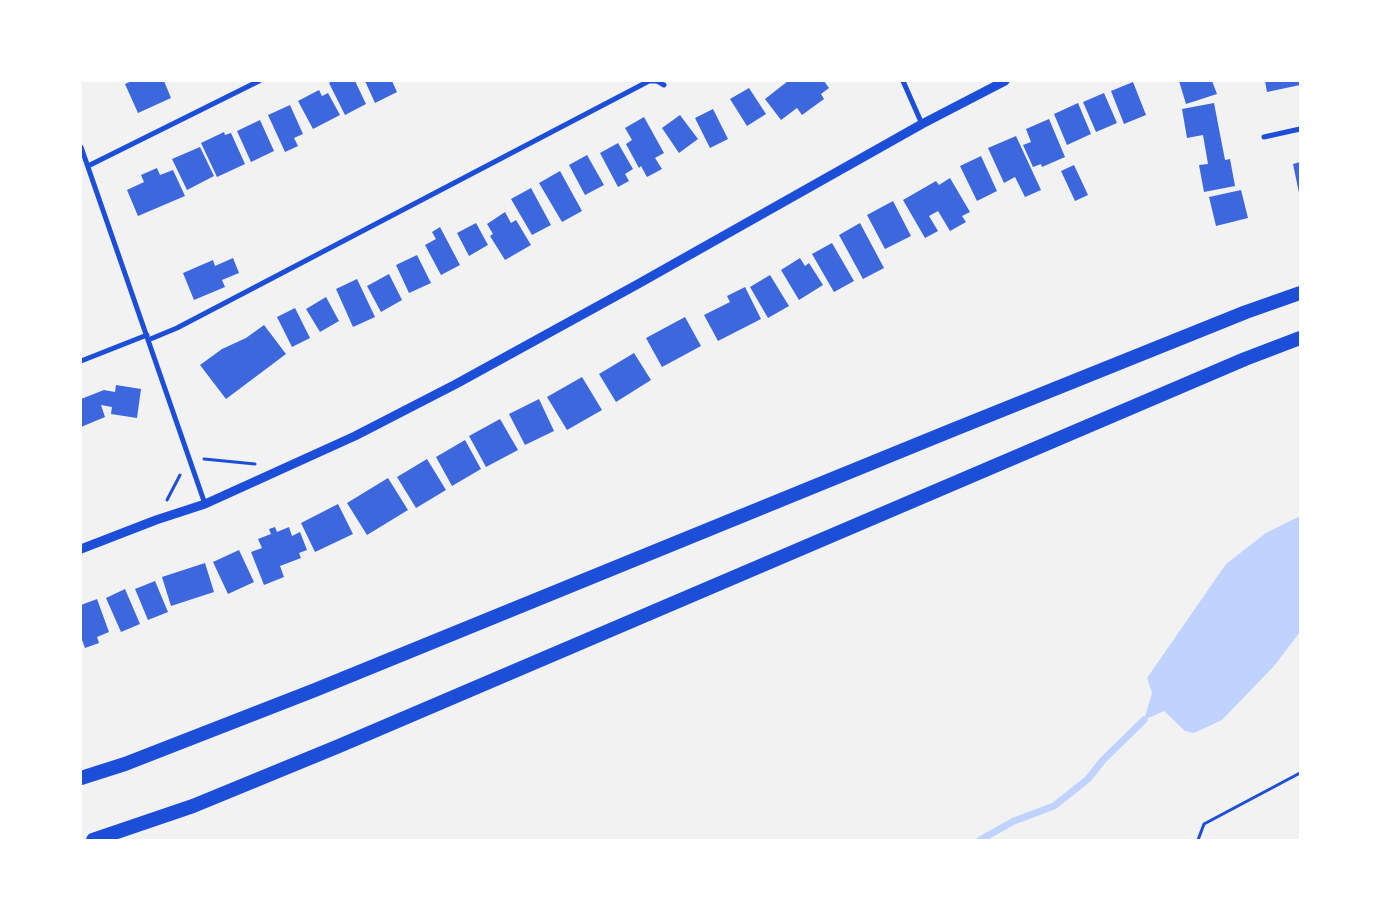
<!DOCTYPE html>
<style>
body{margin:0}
#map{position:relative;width:1381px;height:921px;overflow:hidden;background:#f2f2f2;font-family:Inter,sans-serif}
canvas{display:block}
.frame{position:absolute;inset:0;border:82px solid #fff;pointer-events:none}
</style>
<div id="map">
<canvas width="1381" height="921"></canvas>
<div class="frame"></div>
</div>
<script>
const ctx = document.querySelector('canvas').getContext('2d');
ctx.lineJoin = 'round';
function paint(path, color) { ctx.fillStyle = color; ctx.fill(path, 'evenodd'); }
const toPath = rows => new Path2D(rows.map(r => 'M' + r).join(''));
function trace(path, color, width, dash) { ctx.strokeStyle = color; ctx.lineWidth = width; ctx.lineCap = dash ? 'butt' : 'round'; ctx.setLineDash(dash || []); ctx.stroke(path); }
const water = toPath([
 [1300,516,1300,632,1274,666,1222,720,1194,733,1185,731,1164,711,1144,720,1152,693,1147,678,1226,564,1266,533]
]);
const stream = toPath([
 [980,840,1014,821,1054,806,1088,779,1103,760,1144,720]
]);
const building = toPath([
 [132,81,164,81,171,98,138,113,125,84],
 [332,81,355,81,366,104,345,115,329,83],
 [365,81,392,81,397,92,375,103],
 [788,81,824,81,829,88,821,94,824,99,802,115,797,108,781,120,765,99],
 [1179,81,1212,81,1217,94,1186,104],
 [1265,81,1300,81,1300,85,1267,92],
 [1133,82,1146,115,1124,124,1111,91],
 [749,88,766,114,747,126,730,99],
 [319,90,322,96,328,93,340,115,313,129,298,101],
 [1104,93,1117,123,1096,132,1083,102],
 [1078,103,1091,134,1067,145,1054,114],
 [1214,103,1225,160,1230,159,1235,186,1204,192,1199,165,1208,164,1203,135,1187,138,1182,109],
 [290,105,303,134,294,138,298,146,285,152,268,115],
 [713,109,728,139,710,148,695,118],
 [680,115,698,139,679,153,662,128],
 [644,117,664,153,655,158,662,169,647,177,641,166,639,168,626,144,632,140,625,128],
 [1049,119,1065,157,1042,167,1041,164,1033,167,1023,145,1031,142,1026,129],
 [260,120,274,151,251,162,237,131],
 [224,132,225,135,231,133,245,164,217,177,201,143],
 [1016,136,1041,190,1025,197,1015,177,1004,183,988,148],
 [618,143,633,169,625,174,629,181,618,187,600,153],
 [200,147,214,176,187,190,172,159],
 [587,155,604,185,585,195,569,165],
 [981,156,997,191,977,201,960,166],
 [1300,162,1300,193,1299,193,1293,164],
 [1074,165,1088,195,1075,201,1061,171],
 [157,168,160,175,173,170,185,196,138,216,127,190,144,182,141,175],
 [560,171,582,211,562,222,539,183],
 [950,178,970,212,962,216,966,222,950,231,938,211,929,216,938,231,925,238,903,200,936,181,939,185],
 [531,188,551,225,532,235,511,199],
 [1241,190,1248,218,1216,226,1209,197],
 [893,201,911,236,885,249,867,215],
 [505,212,511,223,516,220,531,245,505,260,490,236,493,234,487,224],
 [476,223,488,245,469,256,457,233],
 [860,223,884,268,863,279,839,235],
 [440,227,460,265,441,275,425,245,436,239,432,232],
 [832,243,854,281,834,292,812,254],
 [417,255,431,283,409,293,396,265],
 [233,258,239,273,222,280,225,287,194,300,183,273,213,260,215,266],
 [800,258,805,266,809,263,823,285,799,300,781,270],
 [389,274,402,300,381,312,367,286],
 [770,275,789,306,768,318,750,287],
 [357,279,375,317,353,327,336,289],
 [745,287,761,319,718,341,704,315,730,302,727,296],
 [326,297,339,321,320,332,306,309],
 [295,308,310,338,292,347,277,317],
 [685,317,701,346,662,367,646,338],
 [264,325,286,354,226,399,200,365,222,349,246,338],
 [634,353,651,380,616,402,599,374],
 [582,377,602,410,567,430,547,397],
 [116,385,141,389,137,418,111,414,112,407,101,405,105,417,81,427,81,399,104,390,115,392],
 [539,399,554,431,525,445,509,414],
 [500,419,518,450,486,467,469,436],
 [465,440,481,469,452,486,436,457],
 [427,459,446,490,416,508,397,477],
 [388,478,408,510,367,535,347,503],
 [338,504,353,534,315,552,301,523],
 [275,527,277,532,289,527,292,536,300,532,307,550,299,553,301,558,280,566,284,577,264,585,251,552,262,548,258,539,271,534,269,529],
 [239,550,254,582,228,594,213,562],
 [205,563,214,592,171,606,162,577],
 [155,581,168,612,148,620,135,589],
 [125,589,140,624,121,632,106,598],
 [97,599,109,632,97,637,99,643,85,648,81,637,81,605]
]);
const path = toPath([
 [204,459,255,464],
 [167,500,180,475],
 [1198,840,1204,824,1300,773]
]);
const minor = toPath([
 [903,81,922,124],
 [1264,137,1300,129],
 [81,147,205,504],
 [88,166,259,81],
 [148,340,177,328,649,81,657,81,664,85],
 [81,361,147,335]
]);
const tertiary = toPath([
 [81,549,156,520,205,504,355,436,456,384,638,284,922,124,1005,81]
]);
const trunk = toPath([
 [81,778,125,764,315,690,950,431,1246,312,1300,293],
 [93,840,193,806,339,746,1245,359,1300,338]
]);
paint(water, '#bfd3fe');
trace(stream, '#bfd3fe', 7);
paint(building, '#3d67dc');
trace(path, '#1d4ed8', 3);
trace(minor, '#1d4ed8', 5);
trace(tertiary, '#1d4ed8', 9);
trace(trunk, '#1d4ed8', 14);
</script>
